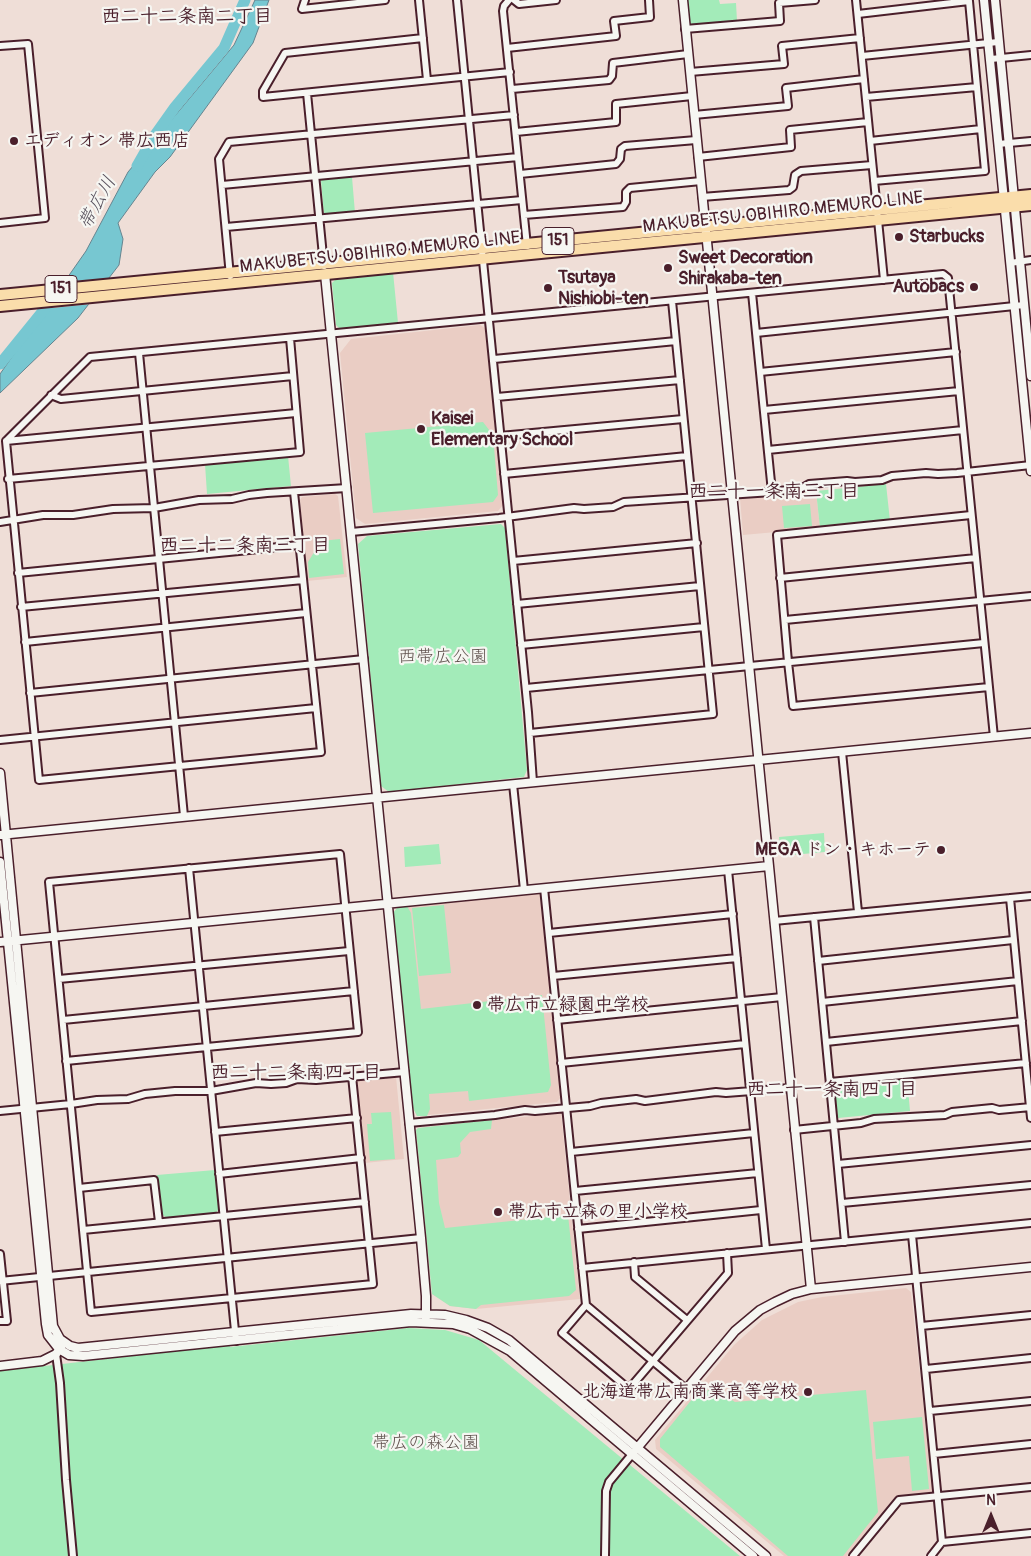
<!DOCTYPE html>
<meta charset="utf-8">
<style>
body{margin:0}
#map{position:relative;width:1031px;height:1556px;overflow:hidden;background:#efded7;font-family:Pangolin,sans-serif}
canvas{display:block}
.north{position:absolute;left:966px;top:1491px;width:50px;height:50px;-webkit-text-stroke:4px #f6f6f2;paint-order:stroke;rotate:0deg;font-size:14px;font-weight:700;line-height:20px;text-align:center;color:#4a1f2b}
.north::after{content:'';display:block;margin:auto;width:18px;height:22px;background:#4a1f2b;clip-path:polygon(50% 0,100% 100%,50% 72%,0 100%)}
</style>
<div id="map">
<canvas width="1031" height="1556"></canvas>
<div class="north">N</div>
</div>
<script>
const ctx = document.querySelector('canvas').getContext('2d');
ctx.lineJoin = 'round';
function paint(path, color) { ctx.fillStyle = color; ctx.fill(path, 'evenodd'); }
const toPath = rows => new Path2D(rows.map(r => 'M' + r).join(''));
function trace(path, color, width, dash) { ctx.strokeStyle = color; ctx.lineWidth = width; ctx.lineCap = dash ? 'butt' : 'round'; ctx.setLineDash(dash || []); ctx.stroke(path); }
function write(font, color, halo, rows, align = 'center') {
  ctx.font = font + ' Pangolin,"Klee One",sans-serif'; ctx.lineWidth = 4.5; ctx.setLineDash([]); ctx.textBaseline = 'middle'; ctx.strokeStyle = halo; ctx.fillStyle = color; for (const [text, x, y, turn = 0] of rows) {
    ctx.save(); ctx.translate(x, y); ctx.rotate((+turn || 0) * Math.PI / 180); ctx.textAlign = isNaN(turn) ? turn : align; if (halo) ctx.strokeText(text, 0, 0); ctx.fillText(text, 0, 0); ctx.restore();
  }
}
const built = toPath([
 [480,325,485,328,503,505,498,511,365,524,356,518,340,353,351,339],
 [816,491,820,528,743,535,740,498],
 [335,494,338,496,347,577,307,581,300,500,302,497],
 [540,894,561,1097,557,1102,417,1116,413,1108,397,908],
 [396,1077,404,1159,365,1163,357,1081],
 [561,1113,580,1299,476,1309,450,1306,432,1294,416,1130,418,1128],
 [906,1288,911,1292,933,1492,896,1496,847,1556,784,1556,656,1449,655,1440,734,1345,762,1320,798,1302,822,1297]
]);
const green = toPath([
 [687,0,719,0,720,4,736,3,737,21,695,26,689,23],
 [352,177,355,213,324,216,321,180],
 [393,272,398,323,340,329,336,325,332,283,337,278],
 [483,422,493,435,498,495,493,502,373,513,365,433],
 [288,456,291,486,207,494,205,464],
 [886,484,890,521,820,528,816,491],
 [810,504,812,526,784,528,782,506],
 [501,524,505,528,527,770,524,777,389,792,381,786,358,544,367,536],
 [340,539,344,574,309,578,308,562,321,541],
 [824,833,825,852,781,856,779,837],
 [439,844,441,864,405,867,404,847],
 [444,905,451,973,419,976,412,908],
 [407,906,411,913,421,1009,542,995,551,1085,548,1092,469,1101,468,1091,429,1094,430,1109,427,1116,417,1116,413,1108,392,914,397,908],
 [907,1078,910,1111,838,1118,834,1085],
 [391,1112,395,1159,370,1161,367,1124,372,1124,371,1113],
 [492,1120,491,1129,470,1132,460,1143,461,1153,458,1157,436,1160,439,1203,445,1228,568,1215,576,1290,569,1296,481,1305,476,1309,450,1306,432,1294,416,1130,418,1128],
 [215,1170,220,1207,216,1213,167,1218,161,1214,157,1175],
 [408,1328,445,1330,479,1340,740,1556,0,1556,0,1371,230,1345,230,1347],
 [714,1389,735,1402,866,1390,878,1512,843,1556,788,1556,660,1447,660,1439,697,1393],
 [922,1417,929,1489,912,1491,909,1456,876,1459,873,1422]
]);
const water = toPath([
 [255,0,269,0,253,43,170,157,155,172,118,223,123,239,119,265,78,318,0,393,0,374,86,251,128,172,234,45,255,0]
]);
const pier = toPath([
 [112,278,92,304,43,309,61,282]
]);
const river = toPath([
 [137,166,153,138,175,107,224,48,245,0],
 [0,364,56,295]
]);
const minor = toPath([
 [305,0,302,9,385,0],
 [419,0,427,80],
 [457,0,528,712,533,782],
 [509,0,504,6,503,11,527,246],
 [514,0,519,4,556,0],
 [856,0,884,280],
 [858,14,969,1,977,87,866,97],
 [685,29,780,21,779,3,815,0],
 [423,38,285,53,263,91,263,97,510,72],
 [0,46,28,44,45,218,0,223],
 [507,48,616,36,614,21,650,17,649,0],
 [862,56,998,42],
 [991,59,1031,55],
 [690,72,784,64,782,46,860,38],
 [512,89,609,80,612,76,613,63,688,54],
 [307,93,324,266],
 [694,115,788,106,786,88,864,79],
 [516,132,616,122,616,104,692,96],
 [870,141,981,129,977,87],
 [998,144,1031,141],
 [698,157,791,147,790,130,868,122],
 [520,174,616,164,620,159,621,149,625,146,696,140],
 [874,181,985,171,981,129],
 [222,185,518,157],
 [702,197,789,190,793,187,795,175,801,171,872,165],
 [524,215,623,207,626,202,626,192,630,188,701,181],
 [226,227,522,200],
 [1010,263,1031,260],
 [230,276,219,159,229,142,514,115],
 [752,293,772,492],
 [756,333,1024,305],
 [139,353,184,816],
 [494,359,676,341],
 [760,372,956,352],
 [51,395,61,399,293,376],
 [497,397,680,380],
 [764,410,959,391],
 [500,436,683,419],
 [6,441,296,413],
 [768,450,963,430],
 [504,474,687,456],
 [8,479,300,452,290,338],
 [294,492,321,752,39,780,6,441,90,357,943,274,948,278,994,737],
 [971,515,777,535,788,662,793,706,989,687],
 [0,522,43,515,73,515,113,509,154,508,199,500,232,499,249,495,267,493,347,488],
 [351,532,499,518,574,508,584,509,613,507,624,502,772,492,802,488,809,484,847,481,855,482,882,480,892,476,926,473,938,474,957,473,1031,465],
 [513,561,697,543],
 [18,573,299,545],
 [780,578,976,558],
 [517,604,700,586],
 [21,607,303,580],
 [785,620,1031,596],
 [25,642,306,613],
 [521,645,704,627],
 [526,688,984,643],
 [30,693,364,659],
 [530,733,713,714,672,301],
 [0,740,316,708],
 [842,752,858,912],
 [513,784,524,890],
 [189,868,236,1341],
 [728,870,766,1249],
 [544,888,586,1305,686,1389],
 [1010,898,1031,1118],
 [814,917,845,1242],
 [774,921,1031,896],
 [549,933,733,914],
 [818,961,1013,940],
 [553,976,737,958],
 [59,979,349,951],
 [822,1002,1018,981],
 [63,1020,354,991],
 [557,1020,782,997],
 [826,1042,1022,1021],
 [66,1061,358,1032,340,854,49,882,91,1312,373,1284,352,1076],
 [561,1063,745,1044],
 [830,1082,1026,1063],
 [0,1111,71,1104,97,1100,128,1099,145,1094,175,1091,211,1091,256,1083,271,1084,286,1083,297,1079,316,1080,405,1072],
 [409,1123,495,1115,525,1110,535,1111,590,1106,601,1103,636,1099,645,1101,716,1092,726,1093,790,1088],
 [794,1130,861,1123,874,1119,945,1115,952,1112,992,1108,999,1110,1031,1107],
 [215,1132,357,1118],
 [571,1152,754,1133],
 [838,1164,1031,1145],
 [219,1174,361,1158],
 [79,1188,154,1180,159,1222],
 [575,1191,758,1173],
 [842,1203,1031,1185],
 [578,1229,761,1210],
 [83,1230,365,1202],
 [912,1235,942,1542],
 [0,1254,7,1321,0,1321],
 [634,1262,635,1277,687,1320],
 [582,1268,1031,1223],
 [0,1281,421,1238],
 [586,1305,562,1333,629,1389,728,1273,727,1253],
 [921,1326,1031,1315],
 [56,1354,60,1383,66,1480,73,1556],
 [926,1369,1031,1358],
 [930,1411,1031,1401],
 [934,1454,1031,1444],
 [605,1556,606,1491,609,1482,638,1447],
 [853,1556,899,1500,1031,1487],
 [931,1556,942,1542,1031,1533]
]);
const tertiary = toPath([
 [683,0,811,1289],
 [984,0,1031,471],
 [995,0,1031,376],
 [325,274,421,1238,426,1296,426,1317],
 [0,773,53,1326,60,1339,70,1346,78,1348,411,1314,445,1315,466,1320,488,1328,509,1340,766,1556],
 [0,835,1031,733],
 [0,862,46,1324,48,1335,59,1349,69,1355,83,1356,411,1322,453,1324,470,1329,510,1351,753,1556],
 [0,942,769,866],
 [0,1366,42,1361,56,1354,61,1347],
 [638,1447,735,1331,760,1310,775,1302,792,1294,811,1289,1031,1267]
]);
const primary = toPath([
 [0,295,1031,195],
 [0,306,1031,205]
]);
const markers = [
 [14,141,5,"#4a1f2b"],
 [899,237,5,"#4a1f2b"],
 [668,268,5,"#4a1f2b"],
 [974,287,5,"#4a1f2b"],
 [548,288,5,"#4a1f2b"],
 [421,429,5,"#4a1f2b"],
 [941,850,5,"#4a1f2b"],
 [477,1005,5,"#4a1f2b"],
 [498,1212,5,"#4a1f2b"],
 [808,1392,5,"#4a1f2b"]
];
const shields = [
 [558,241,32],
 [61,289,32]
];
const shieldNames = [
 ["151",558,241],
 ["151",61,289]
];
const poiNames = [
 ["エディオン 帯広西店",24,141],
 ["Starbucks",909,237],
 ["Sweet Decoration",678,258],
 ["Shirakaba-ten",678,279],
 ["Tsutaya",558,278],
 ["Nishiobi-ten",558,299],
 ["Autobacs",964,287,"right"],
 ["Kaisei",431,419],
 ["Elementary School",431,440],
 ["MEGA ドン・キホーテ",931,850,"right"],
 ["帯広市立緑園中学校",487,1005],
 ["帯広市立森の里小学校",508,1212],
 ["北海道帯広南商業高等学校",798,1392,"right"]
];
const streetNames = [
 ["MAKUBETSU OBIHIRO MEMURO LINE",783,213,-6],
 ["MAKUBETSU OBIHIRO MEMURO LINE",380,253,-6]
];
const parkNames = [
 ["西帯広公園",443,657],
 ["帯広の森公園",426,1443]
];
const neighbourhoodNames = [
 ["西二十二条南二丁目",187,17],
 ["西二十一条南三丁目",774,492],
 ["西二十二条南三丁目",245,546],
 ["西二十二条南四丁目",296,1073],
 ["西二十一条南四丁目",832,1090]
];
const waterNames = [
 ["帯広川",98,203,-61]
];
paint(built, '#eacdc4');
paint(green, '#a3ebb9');
paint(water, '#77c7d1');
trace(water, '#65848f', 1);
paint(pier, '#efded7');
trace(river, '#77c7d1', 11);
trace(minor, '#4a1f2b', 10);
trace(tertiary, '#4a1f2b', 11);
trace(primary, '#4a1f2b', 14);
trace(minor, '#f6f6f2', 6);
trace(tertiary, '#f6f6f2', 8);
trace(primary, '#faddab', 10);
for (const [x, y, r, color] of markers) { const dot = new Path2D(); dot.arc(x, y, r, 0, 2 * Math.PI); ctx.fillStyle = color; ctx.fill(dot); trace(dot, '#f6f6f2', 2); }
for (const [x, y, w] of shields) { const box = new Path2D(); box.roundRect(x - w / 2, y - 13.5, w, 27, 4); ctx.fillStyle = '#f6f6f2'; ctx.fill(box); trace(box, '#4a1f2b', 1); }
write('bold 16px', '#4a1f2b', null, shieldNames);
write('bold 18px', '#4a1f2b', '#f6f6f2', poiNames, 'left');
write('18px', '#4a1f2b', '#f6f6f2', streetNames);
write('18px', '#60524e', '#f6f6f2', parkNames);
write('bold 19px', '#4a1f2b', '#f6f6f2', neighbourhoodNames);
write('italic 19px', '#58515d', '#f6f6f2', waterNames);
</script>
